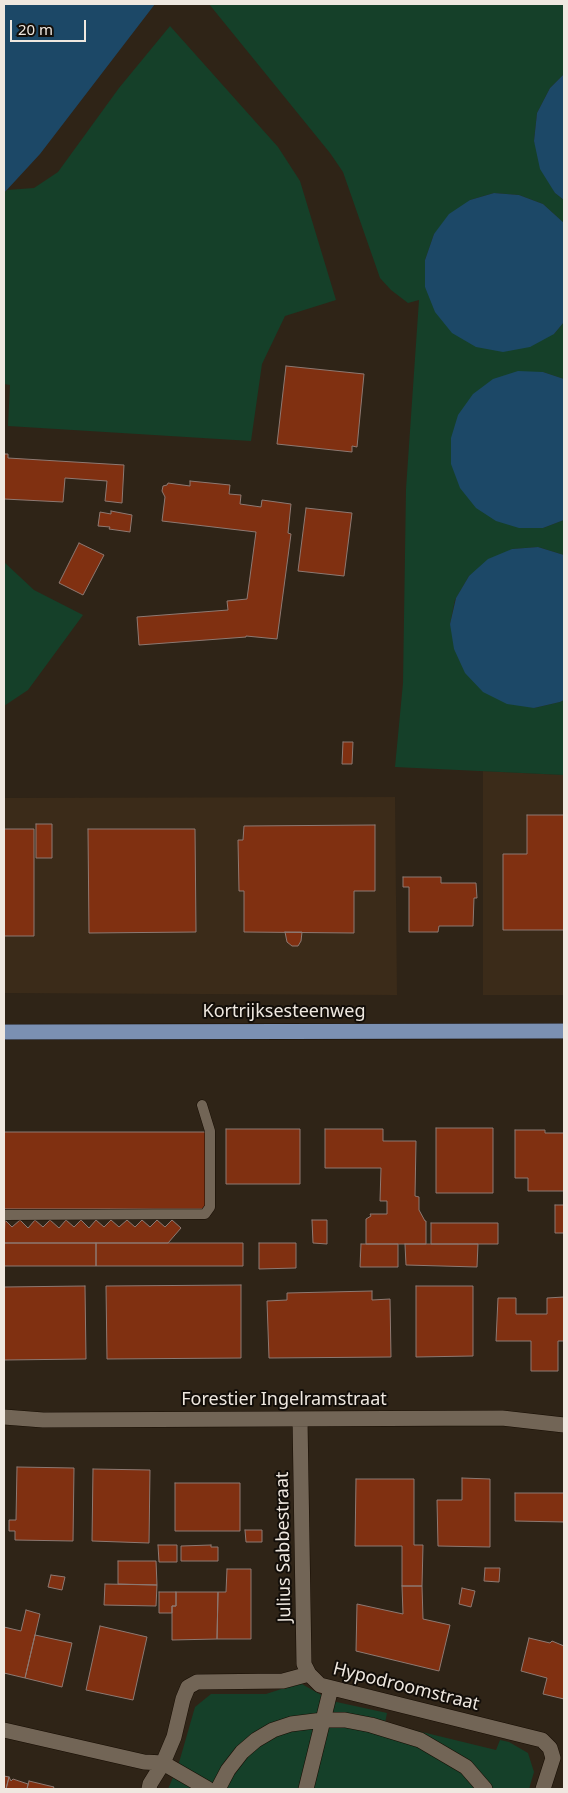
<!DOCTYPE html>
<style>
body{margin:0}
#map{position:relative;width:568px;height:1793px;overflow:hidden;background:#2f2417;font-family:"Noto Sans",sans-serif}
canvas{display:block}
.frame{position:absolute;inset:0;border:5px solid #efe8e0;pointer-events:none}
.scale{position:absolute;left:10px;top:20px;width:76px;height:22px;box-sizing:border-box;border:2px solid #efe8e0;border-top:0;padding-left:6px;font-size:15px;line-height:18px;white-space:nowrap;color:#efe8e0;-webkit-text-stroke:4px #130e09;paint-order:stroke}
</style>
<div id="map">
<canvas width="568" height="1793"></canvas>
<div class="frame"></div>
<div class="scale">20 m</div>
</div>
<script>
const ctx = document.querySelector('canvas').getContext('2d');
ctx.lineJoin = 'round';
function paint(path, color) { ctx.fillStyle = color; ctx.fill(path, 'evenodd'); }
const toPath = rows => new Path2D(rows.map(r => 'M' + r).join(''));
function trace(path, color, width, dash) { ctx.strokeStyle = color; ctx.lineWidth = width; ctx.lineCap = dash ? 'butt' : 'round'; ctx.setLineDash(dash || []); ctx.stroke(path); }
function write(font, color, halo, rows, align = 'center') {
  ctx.font = font + ' "Noto Sans",sans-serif'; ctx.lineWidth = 4; ctx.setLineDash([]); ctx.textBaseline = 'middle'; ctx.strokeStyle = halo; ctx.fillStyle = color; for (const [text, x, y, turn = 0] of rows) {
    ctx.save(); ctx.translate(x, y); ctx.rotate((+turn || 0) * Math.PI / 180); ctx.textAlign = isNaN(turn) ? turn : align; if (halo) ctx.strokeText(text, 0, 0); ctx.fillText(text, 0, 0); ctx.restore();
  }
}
const built = toPath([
 [483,771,564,775,564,995,483,995],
 [395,797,397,995,4,993,4,798]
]);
const green = toPath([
 [209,4,564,4,564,74,550,88,537,113,534,141,555,193,564,200,564,223,543,204,519,195,494,193,470,200,434,234,425,260,425,287,554,334,564,322,564,379,543,372,543,528,564,520,564,555,538,547,512,549,469,576,455,600,450,624,534,708,560,702,564,700,564,775,395,767,403,683,406,489,419,300,408,303,391,290,380,278,343,172,330,153],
 [170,26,278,147,300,181,336,300,285,316,262,364,251,441,8,426,10,385,4,384,4,193,7,190,34,188,58,172,119,88],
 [4,562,34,590,83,615,28,690,4,706],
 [300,1683,332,1701,387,1713,385,1723,496,1750,500,1740,509,1742,528,1753,534,1772,529,1789,168,1789,178,1766,195,1707,211,1694,266,1694]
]);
const water = toPath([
 [5,4,155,4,40,154,4,193,4,5],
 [564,74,564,200,555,193,540,169,534,141,537,113,550,88],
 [494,193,519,195,543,204,564,223,564,322,554,334,530,347,503,352,476,347,452,333,435,312,425,287,425,260,434,234,449,214,470,200],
 [518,371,543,372,564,379,564,520,543,528,519,528,496,521,476,508,460,488,451,464,451,438,458,415,473,394,493,379],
 [538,547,564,555,564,700,560,702,534,708,507,704,483,692,465,673,454,649,450,624,456,598,469,576,488,559,512,549]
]);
const building = toPath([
 [286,366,364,374,357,447,352,446,352,452,277,444,286,366],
 [5,454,8,454,8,458,124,465,122,503,105,501,107,481,65,478,63,502,4,499,4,456,5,454],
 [190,481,230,485,229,494,241,495,240,504,261,507,262,500,291,504,288,533,291,534,277,639,246,636,246,637,139,645,137,617,228,610,227,601,247,599,256,532,162,521,165,497,162,491,163,486,167,485,168,483,190,486,190,481],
 [306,508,352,513,344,576,298,571,306,508],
 [111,511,132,515,130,532,109,529,110,527,98,526,100,512,111,514,111,511],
 [79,543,104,555,83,595,59,583,79,543],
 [343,742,353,742,352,764,342,764,343,742],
 [527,815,564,815,564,930,503,930,503,854,527,854,527,815],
 [36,824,52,824,52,858,36,858,36,824],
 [375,825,375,891,354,891,354,933,244,932,244,891,239,891,238,840,243,840,244,826,375,825],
 [4,829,34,829,34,936,4,936,4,829],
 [88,829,195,829,196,932,89,933,88,829],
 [403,877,441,877,441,883,476,883,477,898,474,898,473,926,439,926,438,932,409,932,409,887,403,887,403,877],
 [285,932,302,932,301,941,298,946,292,946,287,942,285,932],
 [436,1128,493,1128,493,1193,436,1193,436,1128],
 [226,1129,300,1129,300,1184,226,1184,226,1129],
 [325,1129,383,1129,383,1141,416,1141,415,1196,419,1197,419,1210,425,1221,426,1221,426,1244,366,1244,366,1219,371,1216,370,1214,387,1214,387,1201,380,1201,381,1168,325,1168,325,1129],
 [515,1130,545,1130,545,1133,564,1133,564,1191,528,1191,528,1178,515,1178,515,1130],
 [4,1132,206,1132,206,1209,4,1209,4,1132],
 [555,1205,564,1205,564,1233,555,1233,555,1205],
 [5,1220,12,1227,20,1220,28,1228,35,1220,43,1227,50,1220,59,1228,66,1220,74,1227,81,1220,89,1228,96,1220,104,1227,111,1220,119,1227,127,1220,135,1227,142,1220,150,1227,157,1220,165,1227,172,1220,181,1228,168,1243,4,1243,5,1220],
 [312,1220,327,1220,327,1244,313,1243,312,1220],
 [431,1223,498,1223,498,1244,431,1244,431,1223],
 [4,1243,96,1243,96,1266,4,1266,4,1243],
 [96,1243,243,1243,243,1266,96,1266,96,1243],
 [259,1243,296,1243,296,1268,259,1269,259,1243],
 [361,1244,398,1244,398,1267,360,1267,361,1244],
 [405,1244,478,1244,477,1267,406,1265,405,1244],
 [241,1285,241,1358,107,1359,106,1286,241,1285],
 [85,1286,86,1359,4,1360,4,1287,85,1286],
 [416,1286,473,1286,473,1356,416,1357,416,1286],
 [372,1291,372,1300,390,1299,391,1357,269,1358,267,1301,287,1300,287,1293,372,1291],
 [564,1297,564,1341,558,1341,558,1371,531,1371,531,1341,496,1341,498,1298,516,1298,516,1314,547,1314,547,1298,564,1297],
 [17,1467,74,1468,73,1541,15,1540,15,1531,9,1531,9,1520,16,1520,17,1467],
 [93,1469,150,1470,149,1543,92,1541,93,1469],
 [462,1478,490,1479,490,1547,438,1546,437,1500,462,1500,462,1478],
 [356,1479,414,1479,414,1545,423,1545,422,1586,402,1586,402,1546,355,1546,356,1479],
 [175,1483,240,1483,240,1531,175,1531,175,1483],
 [515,1493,564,1493,564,1522,515,1521,515,1493],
 [245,1530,262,1530,262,1542,246,1542,245,1530],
 [158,1545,177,1545,177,1562,159,1562,158,1545],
 [211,1545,211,1547,218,1547,218,1561,181,1561,181,1546,211,1545],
 [118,1561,156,1561,157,1585,118,1584,118,1561],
 [485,1568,500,1568,499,1582,484,1581,485,1568],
 [227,1569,251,1569,251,1639,217,1639,218,1592,226,1592,227,1569],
 [51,1575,65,1577,62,1590,48,1587,51,1575],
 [105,1584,157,1585,156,1606,104,1605,105,1584],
 [402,1586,422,1586,423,1619,450,1625,439,1671,356,1651,357,1604,403,1614,402,1586],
 [462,1588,475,1591,471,1607,459,1604,462,1588],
 [159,1592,176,1592,176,1606,172,1606,172,1613,159,1613,159,1592],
 [176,1592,218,1592,217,1639,172,1640,172,1606,176,1606,176,1592],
 [26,1610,40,1614,25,1678,4,1673,4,1627,21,1631,26,1610],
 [100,1626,147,1637,133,1700,86,1690,100,1626],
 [35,1635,72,1643,62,1687,25,1678,35,1635],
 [529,1638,550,1643,552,1641,564,1646,564,1699,543,1694,547,1678,521,1671,529,1638],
 [4,1776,9,1777,6,1789,4,1789,4,1776],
 [9,1777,11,1781,13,1779,28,1784,27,1789,6,1789,9,1777],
 [29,1781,54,1787,53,1789,27,1789,29,1781]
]);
const lane = toPath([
 [4,1215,205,1214,210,1207,210,1131,202,1105]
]);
const street = toPath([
 [4,1417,43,1420,502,1418,564,1425],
 [300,1419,304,1664,309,1674],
 [4,1730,144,1762,163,1763,174,1737,183,1699,188,1687,197,1682,283,1681,309,1674,320,1685,542,1740,550,1748,553,1758,543,1789],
 [149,1789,150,1784,163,1763,208,1789],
 [218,1789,228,1770,242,1752,256,1740,273,1730,291,1724,323,1720,345,1720,371,1725,420,1740,466,1767,485,1789],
 [306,1789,331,1688]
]);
const primary = toPath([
 [4,1032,564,1031]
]);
const streetNames = [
 ["Kortrijksesteenweg",284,1012],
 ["Forestier Ingelramstraat",284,1400],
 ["Julius Sabbestraat",284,1547,-91],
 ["Hypodroomstraat",406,1687,14]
];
paint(built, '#3b2b19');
paint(green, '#154029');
paint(water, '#1c4867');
paint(building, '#803011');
trace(building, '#8d7972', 1);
trace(lane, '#170d03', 11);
trace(street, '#170d03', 16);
trace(primary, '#170d03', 16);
trace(lane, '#726556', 10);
trace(street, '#726556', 15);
trace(primary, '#7b90b2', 15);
write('18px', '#efe8e0', '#130e09', streetNames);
</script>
